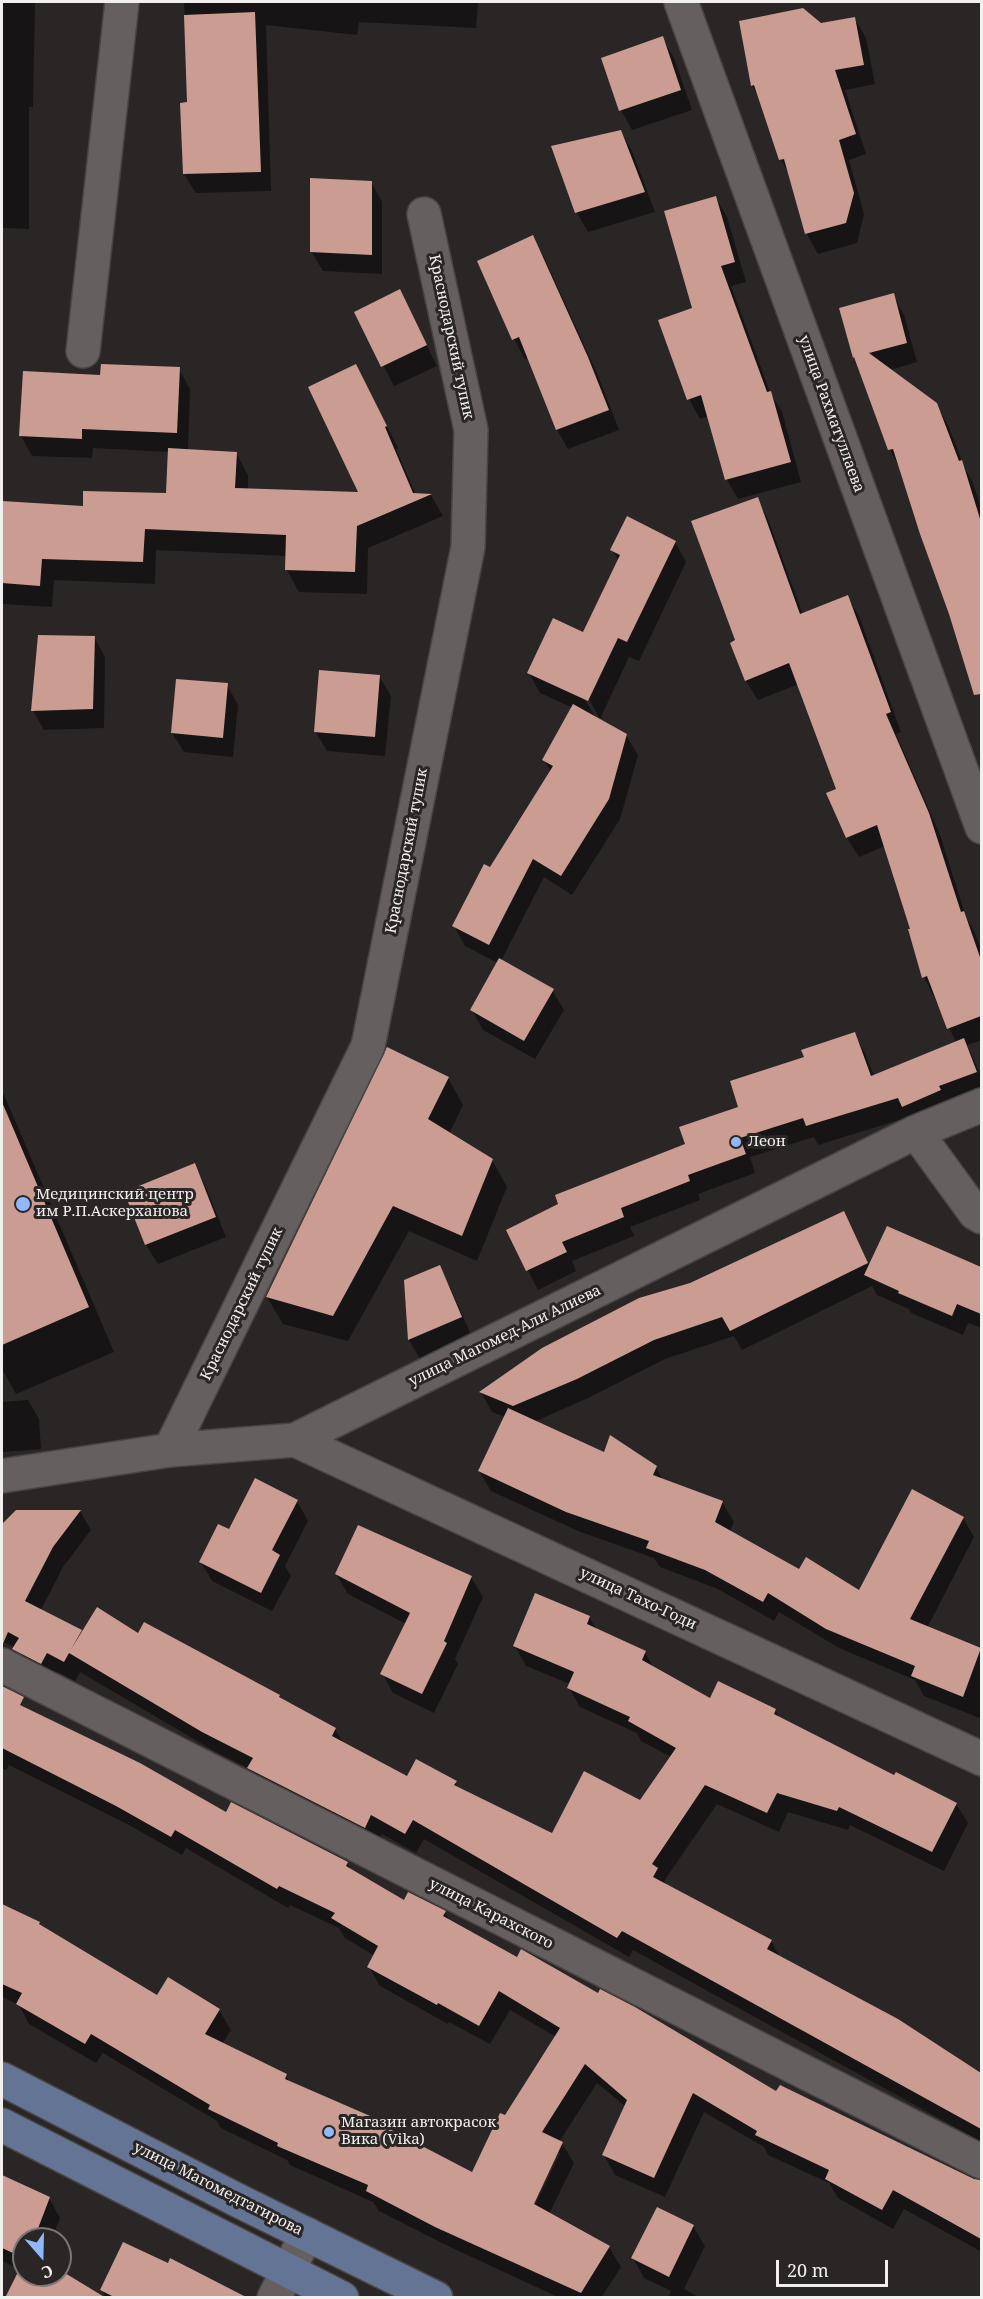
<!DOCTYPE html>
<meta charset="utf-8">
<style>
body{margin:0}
#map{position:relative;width:983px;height:2299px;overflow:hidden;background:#2a2626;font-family:"Noto Serif",serif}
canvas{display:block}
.frame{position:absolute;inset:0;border:3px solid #f2f0ef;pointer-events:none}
.north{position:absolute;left:12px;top:2227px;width:60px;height:60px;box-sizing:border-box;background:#2a2626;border:2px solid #7a7776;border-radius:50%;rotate:160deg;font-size:16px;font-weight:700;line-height:24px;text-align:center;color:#f2f0ef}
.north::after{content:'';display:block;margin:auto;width:21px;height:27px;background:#8fb8fd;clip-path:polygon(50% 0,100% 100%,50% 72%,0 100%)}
.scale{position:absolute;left:776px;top:2260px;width:112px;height:27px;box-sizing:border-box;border:3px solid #f2f0ef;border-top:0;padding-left:8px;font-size:18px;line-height:21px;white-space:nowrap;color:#f2f0ef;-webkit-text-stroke:4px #2a2626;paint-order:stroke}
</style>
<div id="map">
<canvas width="983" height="2299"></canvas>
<div class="frame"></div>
<div class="north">С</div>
<div class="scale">20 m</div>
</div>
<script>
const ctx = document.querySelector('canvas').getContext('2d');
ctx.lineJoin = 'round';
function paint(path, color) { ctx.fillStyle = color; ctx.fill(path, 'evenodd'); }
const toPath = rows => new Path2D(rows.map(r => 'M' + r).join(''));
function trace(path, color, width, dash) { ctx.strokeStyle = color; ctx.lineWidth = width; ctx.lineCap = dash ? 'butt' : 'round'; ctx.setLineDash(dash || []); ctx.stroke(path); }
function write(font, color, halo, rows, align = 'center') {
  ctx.font = font + ' "Noto Serif",serif'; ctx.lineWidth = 6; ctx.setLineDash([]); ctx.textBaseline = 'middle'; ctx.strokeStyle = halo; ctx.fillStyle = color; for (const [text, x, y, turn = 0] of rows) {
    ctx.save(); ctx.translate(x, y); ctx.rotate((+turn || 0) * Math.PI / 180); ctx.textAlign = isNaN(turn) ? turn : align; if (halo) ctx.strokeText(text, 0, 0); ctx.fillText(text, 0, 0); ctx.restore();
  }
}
const shadow = toPath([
 [2,2,35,2,33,107,29,107,29,229,2,228],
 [184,2,478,2,476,28,359,22,357,35,266,25,271,191,196,193,184,174,189,104],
 [855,19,866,38,875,84,845,90,866,154,849,160,864,214,857,243,818,254,807,234,791,177,781,160,761,101,752,85,821,25],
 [662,38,674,58,692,110,632,130,621,110],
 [620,131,632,151,655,212,588,232,577,213,553,147],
 [371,182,382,202,382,274,323,271,311,251],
 [716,198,727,217,746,282,731,286,770,392,782,412,801,482,738,499,727,480,709,416,700,419,689,399,694,309],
 [532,237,544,257,599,378,619,430,568,449,557,430,529,357,525,359,514,339],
 [893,295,904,315,917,362,890,370,936,404,948,425,965,469,972,481,982,510,982,699,971,680,951,613,901,470,890,450,859,366],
 [410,311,437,366,394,386,356,313],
 [356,366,398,448,396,449,416,495,431,495,443,516,368,548,367,594,299,592,287,570,287,556,156,550,155,584,54,580,52,607,2,604,2,502,84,508,167,495,169,452,93,448,92,458,32,456,21,436,102,376,179,369,190,389,188,451,236,453,248,475,248,490,361,493],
 [757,499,768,519,803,615,847,597,859,616,901,732,896,734,940,835,966,917,975,933,982,952,982,1040,967,1045,982,1078,982,1093,914,1125,909,1117,818,1145,814,1137,750,1157,755,1173,698,1194,700,1200,630,1227,634,1236,572,1261,576,1271,538,1290,508,1231,687,1145,805,1058,854,1034,865,1053,874,1076,956,1042,924,977,912,930,885,846,859,857,847,838,828,794,838,790,799,684,758,700,746,681,731,643,737,641],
 [675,542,686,562,639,661,629,657,600,719,586,694,583,696,597,720,626,735,638,755,620,819,572,895,544,877,501,961,552,990,564,1010,535,1059,483,1030,472,1010,498,963,465,946,454,926,551,772,544,760,573,708,540,693,529,673,583,634,619,561,612,550],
 [94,637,105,657,104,728,44,730,33,711],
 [379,676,391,696,385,756,327,751,315,731],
 [227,685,238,705,233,757,184,752,172,733],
 [448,1078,463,1105,449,1134,492,1160,507,1187,477,1261,409,1231,348,1341,283,1324,267,1297],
 [2,1090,114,1352,16,1394,2,1369],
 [194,1165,205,1185,226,1237,158,1264,146,1245,126,1192],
 [843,1213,870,1266,888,1228,982,1268,982,1328,968,1323,963,1335,911,1313,909,1309,877,1295,872,1286,742,1350,734,1336,665,1359,588,1398,534,1422,605,1454,656,1467,663,1481,722,1502,734,1522,730,1532,799,1571,860,1592,963,1518,974,1537,927,1628,982,1650,982,1719,924,1696,915,1680,839,1648,779,1612,774,1621,718,1589,660,1567,654,1558,578,1531,491,1491,479,1471,505,1417,492,1412,481,1392,691,1284],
 [439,1267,450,1287,472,1337,420,1359,409,1340,406,1281],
 [28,1400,39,1419,41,1449,2,1452,2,1402],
 [297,1501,308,1521,285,1566,291,1576,272,1611,212,1581,200,1561,229,1531],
 [17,1511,80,1511,91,1530,63,1567,41,1610,81,1631,82,1634,139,1635,279,1696,282,1701,335,1729,344,1744,408,1778,455,1783,459,1789,552,1835,641,1801,671,1757,641,1741,637,1733,580,1707,569,1688,570,1684,526,1666,515,1646,589,1617,597,1630,645,1652,654,1669,711,1700,775,1710,779,1718,895,1777,956,1804,968,1823,944,1871,850,1825,848,1830,788,1812,779,1832,717,1804,664,1881,667,1886,771,1941,781,1959,982,2073,982,2142,633,1950,629,1957,424,1839,416,1853,382,1834,376,1847,261,1788,250,1769,214,1751,80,1672,75,1681,58,1672,53,1681,28,1665,19,1650,2,1641,2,1526],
 [336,1574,471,1577,483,1597,455,1659,458,1664,434,1713,393,1693,382,1673,406,1624,348,1594],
 [2,1700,62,1734,227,1814,347,1863,353,1872,404,1902,445,1912,450,1922,518,1959,777,2094,973,2180,982,2182,982,2252,904,2209,893,2229,838,2198,829,2183,768,2155,764,2147,704,2112,665,2197,615,2175,604,2155,626,2107,597,2083,559,2142,562,2144,574,2163,549,2214,609,2247,621,2267,601,2298,560,2298,448,2246,379,2211,373,2202,290,2165,287,2160,221,2128,217,2121,103,2053,96,2063,29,2024,19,2005,2,1997,2,1906,39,1923,41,1927,158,1997,219,2010,231,2030,222,2044,286,2076,290,2083,376,2120,379,2126,473,2174,506,2117,556,2037,510,2010,490,2044,449,2022,448,2024,380,1986,369,1967,375,1956,345,1938,339,1928,290,1905,288,1908,186,1848,182,1855,129,1825,9,1765,6,1770,2,1768],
 [557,2153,560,2153,532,2211,529,2210],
 [2,2176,49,2198,60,2218,52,2239,24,2239,24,2275,60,2275,60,2272,88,2289,7,2298,21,2270,2,2261],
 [693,2226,705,2246,684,2289,700,2298,668,2298,671,2291,644,2278,633,2258],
 [168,2265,226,2298,106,2298,102,2290]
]);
const building = toPath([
 [803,8,821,23,855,17,864,65,835,70,856,134,839,140,854,193,846,223,805,234,784,159,779,160,754,85,751,86,739,21],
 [255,12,261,172,183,174,180,103,187,102,184,15],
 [663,36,681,90,619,111,601,58],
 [621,130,645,192,575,213,551,146],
 [310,178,372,181,372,255,310,252],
 [716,196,735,262,721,266,767,392,771,391,791,462,725,480,701,395,687,400,658,320,692,308,664,211],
 [533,235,588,357,609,410,556,430,519,337,512,340,477,261],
 [400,289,427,345,381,367,354,312],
 [894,293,907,343,869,353,937,403,959,461,962,460,981,522,981,694,974,695,949,614,920,534,893,449,888,450,854,357,853,358,839,308],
 [101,364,180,367,177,433,82,429,82,439,19,436,23,371,100,375],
 [356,364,387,426,385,427,413,493,432,494,357,526,355,572,285,570,286,535,145,529,143,562,42,559,40,586,2,583,2,501,83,506,83,491,166,493,168,448,237,452,235,488,358,492,308,387],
 [758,497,800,614,848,595,891,712,886,714,929,813,961,912,964,911,981,960,981,1016,947,1029,927,976,922,978,908,929,910,929,877,825,846,838,826,793,836,789,789,663,745,681,730,643,735,640,691,521],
 [627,516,676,541,627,642,618,638,588,701,527,673,553,618,583,632,620,555,610,550],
 [38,635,95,636,93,709,31,711],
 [319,670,380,675,375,737,314,732],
 [176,679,228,683,223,738,171,733],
 [573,704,627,734,609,799,561,876,533,859,489,945,452,926,484,864,490,867,553,766,542,760],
 [499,958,554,989,524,1041,470,1010],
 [855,1032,871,1076,964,1038,977,1072,939,1086,941,1090,902,1107,898,1098,806,1126,803,1118,740,1138,746,1154,688,1175,690,1181,621,1208,624,1217,562,1242,567,1252,526,1271,506,1230,558,1204,555,1195,685,1144,679,1127,738,1107,730,1081,804,1057,801,1050],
 [387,1047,449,1077,428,1119,493,1159,462,1236,393,1206,333,1316,266,1297],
 [2,1102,89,1307,2,1345],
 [195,1163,216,1217,145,1245,124,1192],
 [844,1211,868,1263,730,1331,722,1317,654,1340,577,1379,513,1406,479,1392,542,1348,639,1298,690,1283],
 [887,1226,981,1267,981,1314,957,1304,952,1316,898,1293,899,1291,864,1275],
 [440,1265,462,1317,408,1340,404,1280],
 [508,1408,604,1452,610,1435,657,1466,653,1475,723,1501,715,1522,799,1569,806,1557,859,1590,912,1489,964,1517,910,1619,981,1648,963,1697,911,1676,915,1666,826,1629,768,1593,763,1602,705,1570,646,1548,649,1541,566,1512,478,1471],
 [255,1478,298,1500,272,1550,280,1555,261,1593,199,1562,218,1524,229,1529],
 [16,1510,81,1510,53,1547,25,1601,82,1630,70,1651,97,1607,138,1633,144,1622,280,1695,279,1697,336,1728,332,1736,407,1776,416,1759,457,1781,454,1785,552,1833,584,1771,640,1800,676,1748,628,1721,630,1717,567,1688,574,1672,513,1646,535,1593,590,1616,587,1624,646,1651,642,1660,710,1698,718,1681,776,1709,774,1714,894,1775,896,1772,957,1803,932,1852,839,1807,837,1811,777,1793,767,1813,705,1785,652,1864,658,1868,653,1877,772,1940,767,1949,898,2019,981,2073,981,2129,622,1931,617,1938,413,1820,405,1834,371,1815,365,1828,247,1768,253,1758,202,1732,69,1653,64,1662,47,1653,41,1664,12,1649,19,1638,8,1632,2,1646,2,1524],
 [358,1525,472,1576,444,1641,447,1643,422,1694,380,1674,410,1613,335,1574],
 [2,1686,24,1697,20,1705,140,1763,226,1812,231,1802,348,1862,346,1866,404,1900,408,1892,446,1911,443,1916,517,1957,521,1949,598,1993,600,1989,635,2007,776,2091,780,2085,974,2179,981,2180,981,2239,893,2190,882,2210,825,2179,829,2170,755,2135,757,2131,693,2093,654,2178,602,2155,627,2100,585,2064,542,2132,563,2142,534,2204,610,2246,581,2293,435,2227,366,2191,368,2185,277,2146,278,2143,208,2109,210,2105,91,2034,85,2044,16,2004,22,1993,2,1984,2,1904,40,1922,39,1924,157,1995,168,1977,220,2009,205,2034,287,2074,285,2079,377,2119,376,2122,472,2172,500,2113,505,2115,560,2028,499,1991,479,2026,438,2003,437,2005,367,1967,378,1946,331,1918,335,1913,279,1886,277,1889,175,1830,171,1837,116,1806,2,1748],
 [2,2175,50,2197,34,2239,24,2239,24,2258,2,2248],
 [657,2207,694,2225,669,2277,631,2258],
 [123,2242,168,2263,170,2258,248,2298,116,2298,100,2290],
 [24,2260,24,2275,60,2275,60,2270,106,2298,5,2298]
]);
const minor = toPath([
 [681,2,982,827],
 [83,351,122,2],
 [916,1132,975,1213,982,1217],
 [295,1440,982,1759],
 [170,1450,368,1046,468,547,471,430,424,214],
 [2,1476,170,1450,295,1440,916,1132,982,1105],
 [2,1665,982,2162],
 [274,2298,307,2234]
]);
const major = toPath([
 [2,2079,239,2201,436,2298],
 [2,2125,342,2298]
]);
const markers = [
 [736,1142,6,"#8fb8fd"],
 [23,1204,8,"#8fb8fd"],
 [329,2132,6,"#8fb8fd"]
];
const streetNames = [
 ["Краснодарский тупик",451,337,78],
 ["улица Рахматуллаева",831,414,70],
 ["Краснодарский тупик",407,851,-79],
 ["Краснодарский тупик",242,1304,-64],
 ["улица Магомед-Али Алиева",505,1336,-26],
 ["улица Тахо-Годи",638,1599,25],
 ["улица Карахского",491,1914,27],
 ["улица Магомедтагирова",218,2189,27]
];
const poiNames = [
 ["Леон",748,1142],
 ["Медицинский центр",36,1195],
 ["им Р.П.Аскерханова",36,1212],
 ["Магазин автокрасок",341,2123],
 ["Вика (Vika)",341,2140]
];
paint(shadow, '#0007');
paint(building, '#ca9c92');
trace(minor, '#494545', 36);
trace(major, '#494545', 36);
trace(minor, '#65605f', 33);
trace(major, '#637494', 33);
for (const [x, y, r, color] of markers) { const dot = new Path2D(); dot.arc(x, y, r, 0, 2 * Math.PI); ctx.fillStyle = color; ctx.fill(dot); trace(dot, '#2a2626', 2); }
write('15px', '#f2f0ef', '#2a2626', streetNames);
write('15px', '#f2f0ef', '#2a2626', poiNames, 'left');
</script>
